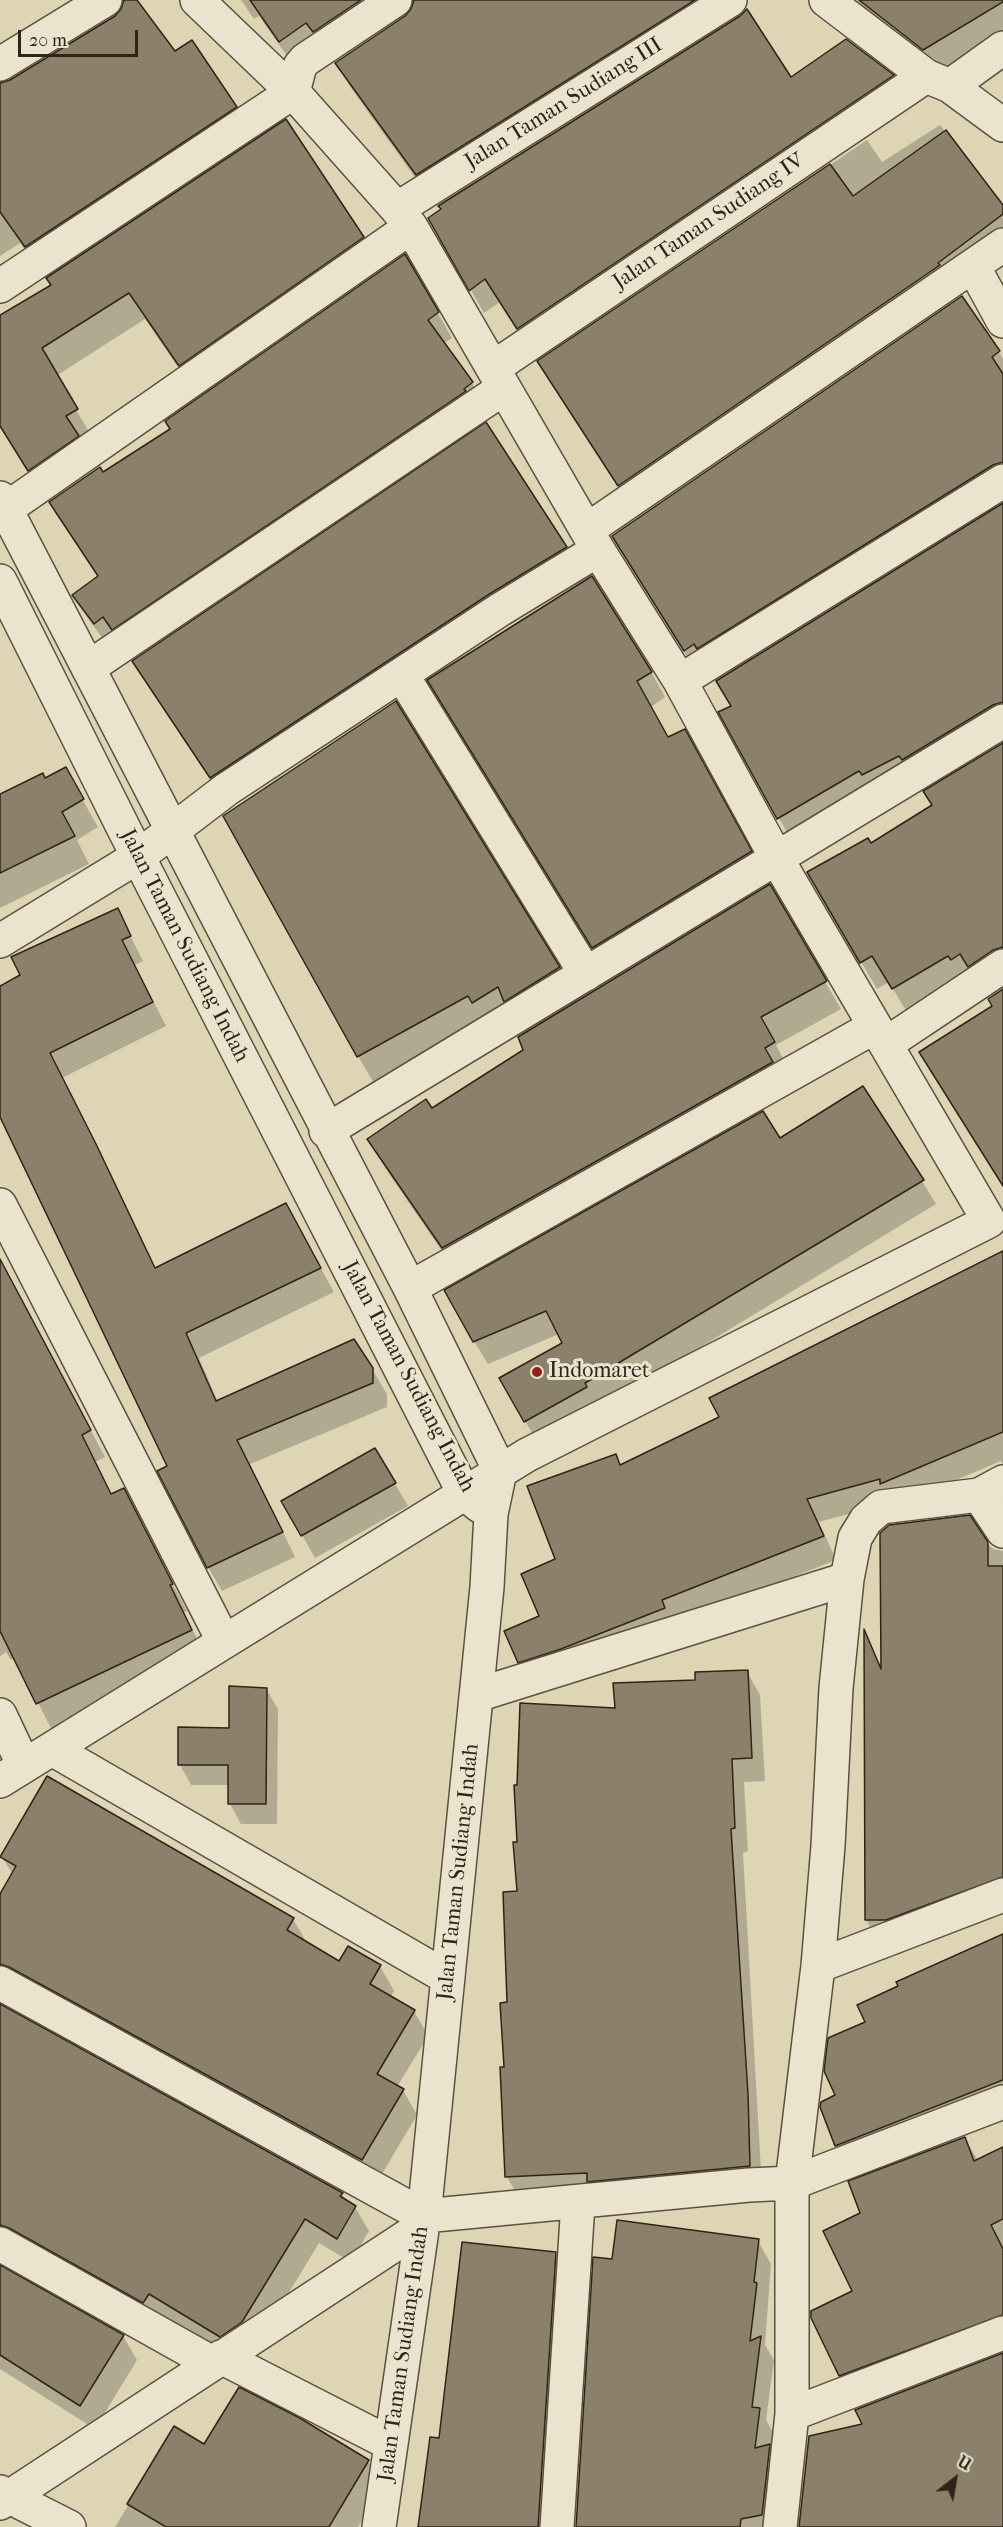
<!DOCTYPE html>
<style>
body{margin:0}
#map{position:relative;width:1003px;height:2527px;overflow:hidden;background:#ded5b5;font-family:"IM FELL French Canon",serif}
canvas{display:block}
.north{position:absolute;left:925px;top:2449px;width:60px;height:60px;-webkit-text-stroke:4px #eae4cf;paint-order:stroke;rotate:31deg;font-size:16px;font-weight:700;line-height:24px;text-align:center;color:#322318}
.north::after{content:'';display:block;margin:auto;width:21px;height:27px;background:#322318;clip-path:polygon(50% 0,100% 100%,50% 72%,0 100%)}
.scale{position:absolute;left:18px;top:30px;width:120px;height:27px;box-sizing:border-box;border:3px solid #322318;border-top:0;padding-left:8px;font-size:18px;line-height:21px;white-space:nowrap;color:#322318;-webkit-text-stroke:4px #eae4cf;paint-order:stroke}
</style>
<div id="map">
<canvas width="1003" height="2527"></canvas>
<div class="north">U</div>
<div class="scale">20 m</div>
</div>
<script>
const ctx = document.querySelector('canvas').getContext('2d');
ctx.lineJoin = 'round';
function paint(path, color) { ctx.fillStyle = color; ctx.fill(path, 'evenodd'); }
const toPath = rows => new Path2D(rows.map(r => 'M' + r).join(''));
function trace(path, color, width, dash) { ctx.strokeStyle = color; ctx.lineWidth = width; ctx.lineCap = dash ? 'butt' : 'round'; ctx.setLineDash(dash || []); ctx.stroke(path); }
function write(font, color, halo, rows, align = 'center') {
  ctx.font = font + ' "IM FELL French Canon",serif'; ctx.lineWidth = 6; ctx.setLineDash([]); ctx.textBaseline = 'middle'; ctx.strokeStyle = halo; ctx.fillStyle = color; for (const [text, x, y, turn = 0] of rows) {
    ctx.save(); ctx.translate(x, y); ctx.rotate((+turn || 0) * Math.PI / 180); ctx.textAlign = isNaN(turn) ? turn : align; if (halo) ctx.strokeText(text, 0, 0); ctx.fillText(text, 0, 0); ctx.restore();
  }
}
const shadow = toPath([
 [124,0,135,0,174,53,236,107,251,134,41,273,20,243,0,256,0,84,10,81,116,17,123,9],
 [241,0,746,0,431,200,351,88,337,63,407,16,413,7,410,6,294,66,259,16,254,19],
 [857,0,1003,0,1003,42,998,36,937,72,878,27],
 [846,40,893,76,906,100,532,352,500,302,484,313,430,219,790,79],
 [940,125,1003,207,1003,255,636,513,539,361,867,140,882,162],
 [363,238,378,264,195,392,145,319,56,376,92,437,45,497,0,423,0,317],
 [405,256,452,338,443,344,472,383,486,407,109,647,89,620,74,595,99,577,51,502,103,474,171,430],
 [999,352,1003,359,1003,460,994,463,989,468,1003,464,1003,496,700,678,614,536],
 [1003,505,1003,736,794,845,720,713,732,706],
 [565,548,580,574,226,804,134,661],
 [651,672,665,697,651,707,668,739,698,756,765,877,608,972,443,705],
 [395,703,578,1002,769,886,841,1009,776,1045,790,1071,459,1276,385,1168,369,1140,431,1110,525,1051,524,1035,517,1022,378,1090,358,1056],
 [1003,745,1003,983,909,1016,889,982,877,989,809,873,870,845,933,806],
 [65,769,98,827,77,840,89,864,0,908,0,796,45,780],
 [117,910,143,961,135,965,166,1026,62,1078,156,1269,299,1229,334,1292,199,1358,218,1402,372,1369,387,1394,387,1407,250,1464,295,1557,222,1591,208,1567,169,1467,0,1114,0,988],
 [780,1140,922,1181,936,1204,539,1445,501,1379,564,1344,559,1334,488,1364,474,1341],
 [1003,1253,1003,1465,1001,1461,895,1506,892,1502,819,1522,836,1560,674,1624,532,1685,520,1663,569,1648,541,1617,557,1560,616,1456,621,1466,721,1417],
 [0,1260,105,1457,95,1462,112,1495,123,1490,187,1611,184,1612,206,1657,52,1730,15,1658,11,1660,6,1652,0,1656],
 [375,1450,408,1506,315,1558,283,1501],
 [986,1542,993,1549,1003,1551,1003,1903,880,1943,866,1920,865,1635,882,1668],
 [747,1672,760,1695,765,1781,744,1782,748,1851,743,1853,762,2189,520,2200,507,2177,505,2068,518,1892,518,1843,616,1710,697,1681],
 [266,1689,278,1709,277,1824,241,1824,230,1804,230,1785,191,1785,180,1765,179,1729,230,1729],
 [2,1857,293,1919,307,1943,340,1963,380,1966,394,1991,390,1998,414,2011,428,2036,397,2087,403,2090,417,2115,376,2184,0,1996,0,1897,13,1875],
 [1003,1939,1003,2109,850,2169,836,2146,821,2107,837,2096,867,2023],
 [0,2006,342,2194,346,2202,355,2207,369,2231,351,2262,319,2243,256,2347,234,2361,0,2256],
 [965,2138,978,2161,1003,2149,1003,2346,856,2402,840,2375,854,2292,862,2214],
 [758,2241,771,2264,765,2345,774,2360,766,2420,773,2432,769,2463,773,2471,766,2527,577,2527,613,2261],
 [555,2253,568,2276,552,2527,418,2527,441,2440],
 [0,2267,123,2336,137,2360,95,2429,0,2369],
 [175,2428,205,2446,368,2461,382,2486,358,2527,115,2527]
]);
const building = toPath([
 [124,0,137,0,175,51,192,40,237,107,25,247,0,212,0,83,10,80,115,16,121,9,124,0],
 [250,0,361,0,313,32,306,23,279,42,250,0],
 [414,0,695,0,416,175,335,63,405,16,411,9,414,0],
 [859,0,1003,0,1003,2,923,50,859,0],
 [747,9,791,77,846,39,894,75,517,329,485,279,469,291,428,218,441,209,438,206,740,16,747,9],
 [286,119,364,237,179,366,129,293,42,348,78,409,66,416,79,436,28,471,0,426,0,315,51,285,46,278,286,119],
 [946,130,1003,205,1003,214,938,263,940,265,618,486,537,361,830,164,853,196,946,130],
 [405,254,439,312,428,320,473,382,464,389,466,391,112,630,103,617,94,624,72,595,98,576,49,502,100,467,103,472,170,429,165,421,405,254],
 [962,296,1000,351,992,357,1003,374,1003,462,993,465,697,649,694,644,684,651,612,536,962,296],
 [486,422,567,547,491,593,210,778,132,661,486,422],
 [1003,503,1003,702,993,705,902,760,899,756,862,775,859,771,777,819,718,712,731,706,716,681,1003,503],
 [592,576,652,672,637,681,668,737,685,729,752,851,592,948,427,680,592,576],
 [396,701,560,967,504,1002,498,987,472,1003,468,996,357,1057,223,816,396,701],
 [1003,743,1003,947,993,950,968,967,960,954,951,960,948,956,892,989,872,956,860,963,807,872,868,838,871,843,932,805,923,791,1003,743],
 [66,767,84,799,62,812,75,836,0,873,0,794,43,773,45,778,66,767],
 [770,884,827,981,761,1017,775,1042,765,1048,773,1062,442,1248,367,1139,426,1099,432,1108,523,1050,518,1037,770,884],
 [118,908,131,936,122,940,153,1002,50,1053,96,1144,155,1268,286,1203,321,1268,186,1333,216,1401,354,1339,373,1368,373,1383,237,1440,283,1532,207,1568,157,1471,167,1466,0,1117,0,986,20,975,11,957,118,908],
 [1003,989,1003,1186,919,1052,992,1006,988,999,1003,989],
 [863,1086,924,1180,585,1383,587,1387,524,1422,499,1378,562,1343,546,1311,473,1342,444,1290,763,1111,780,1138,863,1086],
 [1003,1251,1003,1432,880,1484,880,1479,807,1499,824,1536,662,1600,665,1608,561,1649,518,1663,504,1631,539,1616,521,1574,555,1559,527,1486,616,1454,620,1465,719,1417,709,1398,1003,1251],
 [0,1259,91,1430,82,1435,111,1494,124,1488,173,1584,170,1585,192,1630,36,1704,0,1631,0,1259],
 [375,1448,396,1483,301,1536,281,1501,375,1448],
 [970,1515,988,1542,988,1566,1003,1566,1003,1877,886,1920,865,1920,864,1629,881,1669,880,1533,889,1525,970,1515],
 [748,1670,752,1758,732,1759,735,1828,731,1829,748,2094,750,2166,587,2182,587,2173,505,2177,500,2067,504,2067,500,2003,507,2002,503,1892,517,1891,513,1842,517,1842,514,1785,517,1785,520,1703,615,1708,613,1683,695,1680,695,1672,748,1670],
 [229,1686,267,1688,266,1804,228,1804,228,1765,178,1765,178,1727,229,1728,229,1686],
 [47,1776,294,1918,287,1930,339,1961,348,1946,381,1965,370,1984,415,2010,377,2074,404,2089,362,2160,9,1967,0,1964,0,1894,16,1866,0,1857,47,1776],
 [1003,1934,1003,2080,835,2146,820,2107,821,2102,835,2095,824,2071,828,2038,865,2022,857,2005,898,1986,896,1982,1003,1934],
 [0,2004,343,2193,340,2196,356,2206,337,2239,305,2219,242,2322,220,2337,149,2294,143,2303,9,2228,0,2225,0,2004],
 [965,2137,974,2161,1003,2147,1003,2219,991,2225,1003,2249,1003,2315,839,2376,811,2318,811,2311,852,2291,823,2231,860,2213,848,2181,965,2137],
 [617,2220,759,2239,754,2282,757,2283,750,2341,761,2336,752,2407,760,2408,755,2448,770,2444,762,2515,741,2519,740,2527,576,2527,593,2257,612,2259,617,2220],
 [462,2242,556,2252,538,2527,418,2527,430,2437,439,2438,462,2242],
 [0,2265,124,2335,80,2406,0,2355,0,2265],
 [1003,2353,1003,2527,799,2527,809,2436,862,2424,855,2410,1003,2353],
 [239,2387,298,2417,369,2460,329,2527,166,2527,127,2504,174,2426,204,2444,239,2387]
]);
const minor = toPath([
 [826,0,926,76,950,86,1003,125],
 [0,64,105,0],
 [950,86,1003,48],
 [397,209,730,0],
 [973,266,1003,321],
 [0,286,293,92,300,66,305,60,395,0],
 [493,368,926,76],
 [0,498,410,1288,500,1471,491,1514,487,1587,424,2216,379,2527],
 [6,509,411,227],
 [587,530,1003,245],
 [0,581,124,829,464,1493,480,1506],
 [88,668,504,388],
 [402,675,586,974],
 [680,681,1003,481],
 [0,941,139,856,227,789,501,609,598,550],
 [886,1044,1003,966],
 [326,1131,1003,721],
 [0,1205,224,1642,527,1455,989,1221,777,859,680,681,598,550,411,227,397,209,293,92,197,0],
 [410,1288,874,1027],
 [979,1495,1003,1482],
 [477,1695,847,1579],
 [0,1715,24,1766],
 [52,1749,448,1978],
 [0,1781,224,1642],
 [818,1966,1003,1895],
 [0,1983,424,2216,749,2185,792,2183,1003,2102],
 [0,2244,212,2363],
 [221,2357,391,2444],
 [792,2414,792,2183,818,1966,828,1846,836,1688,847,1579,855,1538,866,1520,881,1507,979,1495,1003,1531],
 [0,2492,69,2527],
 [0,2503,423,2226],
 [557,2527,578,2203],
 [780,2527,792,2414,1003,2333]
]);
const markers = [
 [537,1372,6,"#8f2418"]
];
const streetNames = [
 ["Jalan Taman Sudiang III",564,104,-32],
 ["Jalan Taman Sudiang IV",709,222,-34],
 ["Jalan Taman Sudiang Indah",184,946,63],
 ["Jalan Taman Sudiang Indah",408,1377,62],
 ["Jalan Taman Sudiang Indah",459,1872,-84],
 ["Jalan Taman Sudiang Indah",404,2354,-82]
];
const poiNames = [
 ["Indomaret",549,1372]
];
paint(shadow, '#0003');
paint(building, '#8b806a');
trace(building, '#322318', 1.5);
trace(minor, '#5d503f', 36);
trace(minor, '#eae4cf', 33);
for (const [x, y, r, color] of markers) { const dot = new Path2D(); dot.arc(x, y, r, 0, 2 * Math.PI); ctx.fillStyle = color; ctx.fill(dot); trace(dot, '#eae4cf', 2); }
write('22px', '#322318', '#eae4cf', streetNames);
write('22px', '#322318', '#eae4cf', poiNames, 'left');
</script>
